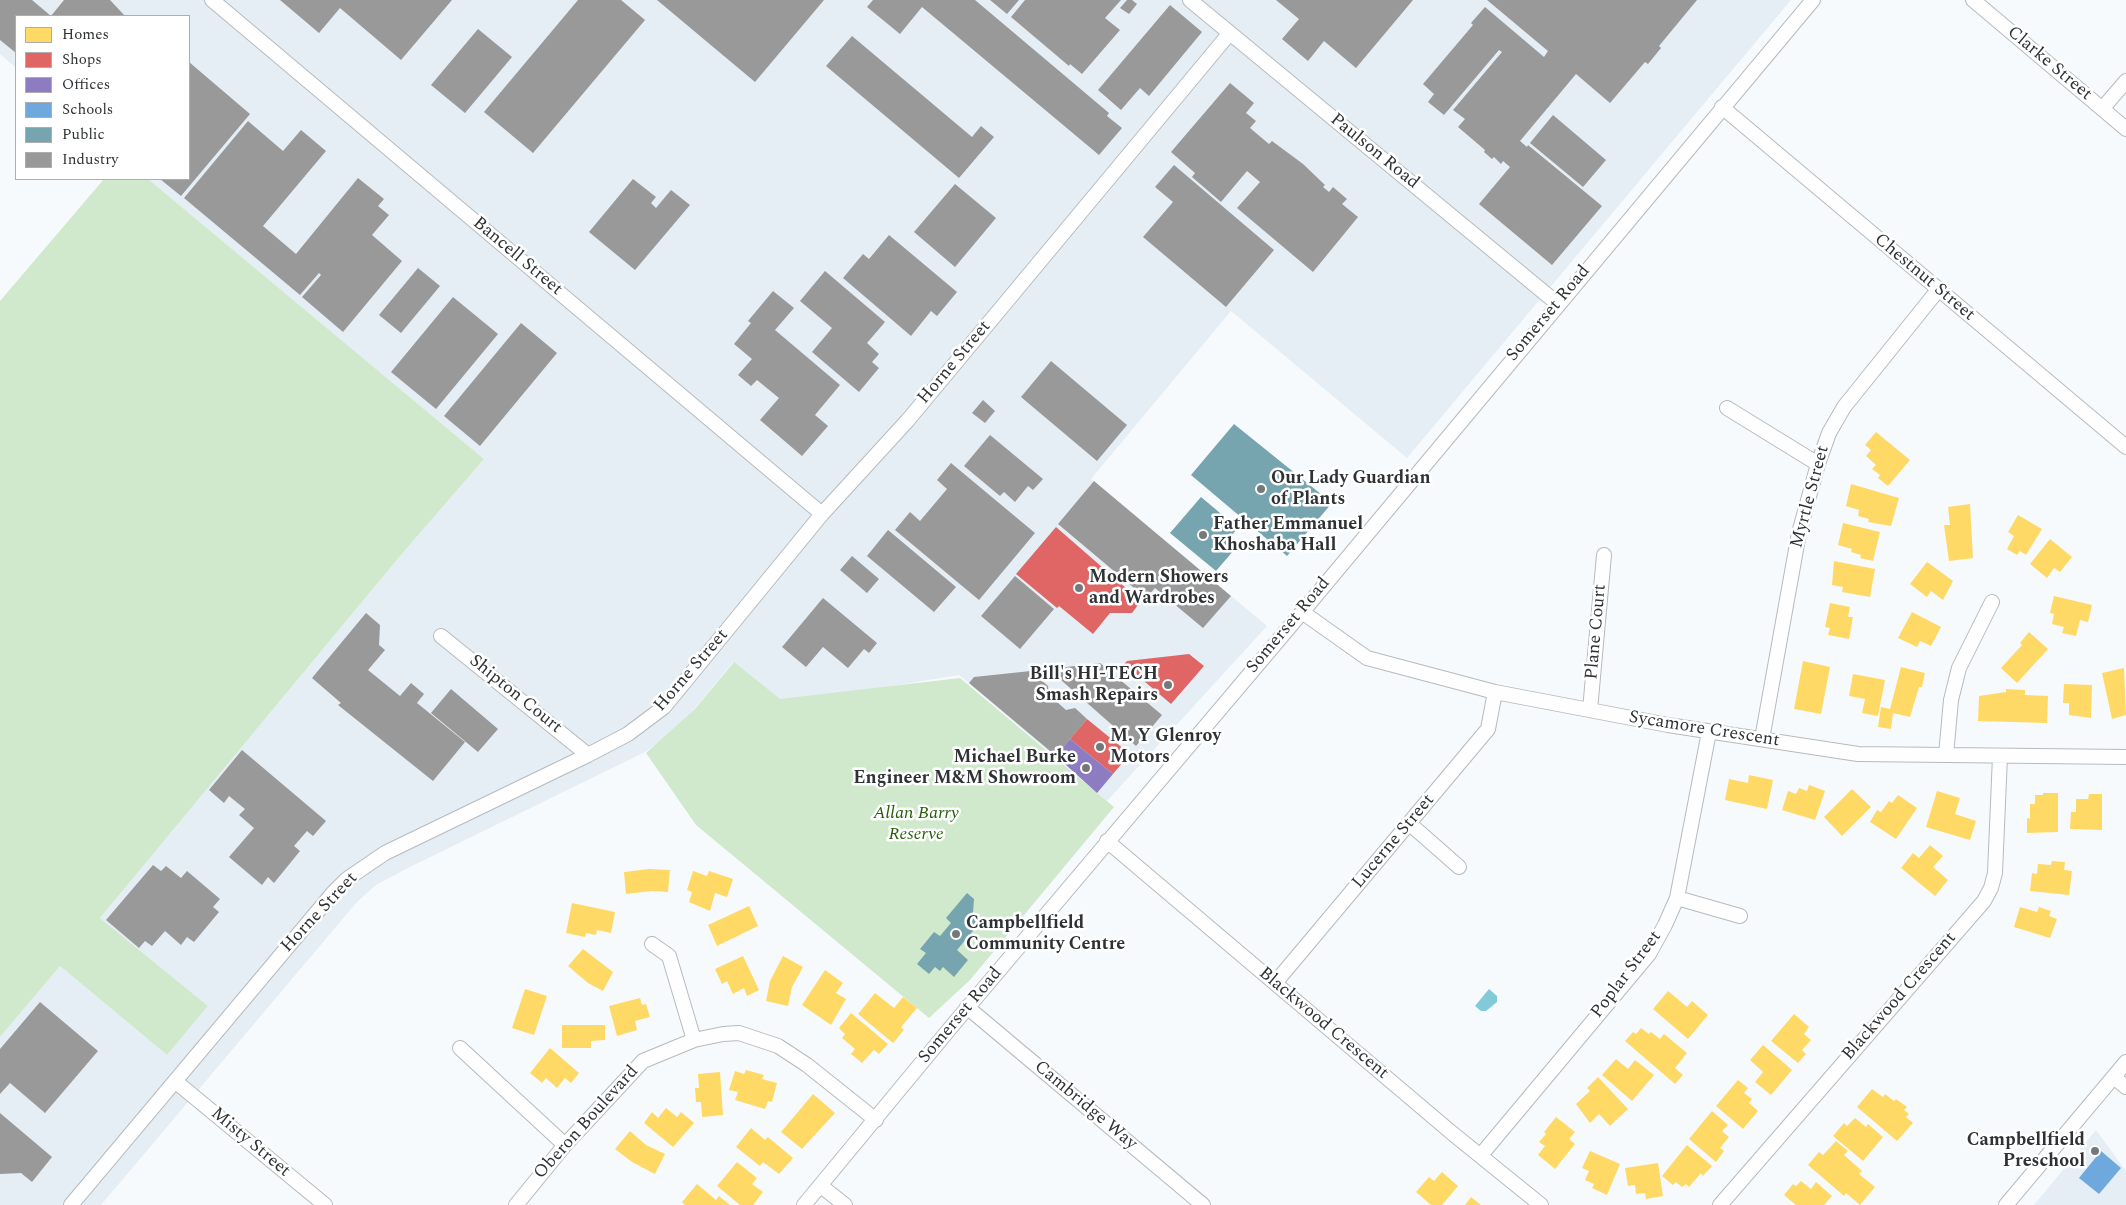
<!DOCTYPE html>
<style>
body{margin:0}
#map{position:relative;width:2126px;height:1205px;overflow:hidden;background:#f7fafd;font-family:Spectral,serif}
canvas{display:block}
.legend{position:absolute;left:15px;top:15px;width:175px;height:165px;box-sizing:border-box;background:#fff;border:1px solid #acadae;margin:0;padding:6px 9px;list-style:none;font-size:15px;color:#2f3234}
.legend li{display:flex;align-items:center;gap:10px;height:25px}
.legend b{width:25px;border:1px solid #acadae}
</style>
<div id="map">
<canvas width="2126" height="1205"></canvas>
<ul class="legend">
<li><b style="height:14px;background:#ffd966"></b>Homes</li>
<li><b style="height:14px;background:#e06666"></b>Shops</li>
<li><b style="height:14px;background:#8e7cc3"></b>Offices</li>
<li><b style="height:14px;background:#6fa8dc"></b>Schools</li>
<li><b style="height:14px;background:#76a5af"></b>Public</li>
<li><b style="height:14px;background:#999"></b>Industry</li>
</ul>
</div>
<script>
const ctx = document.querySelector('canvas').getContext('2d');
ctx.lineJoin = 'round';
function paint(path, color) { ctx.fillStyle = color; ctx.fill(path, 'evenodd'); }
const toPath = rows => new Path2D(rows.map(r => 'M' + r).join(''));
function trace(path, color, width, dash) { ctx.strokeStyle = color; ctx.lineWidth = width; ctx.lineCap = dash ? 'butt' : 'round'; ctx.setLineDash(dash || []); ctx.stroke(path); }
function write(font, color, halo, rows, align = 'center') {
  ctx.font = font + ' Spectral,serif'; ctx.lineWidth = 5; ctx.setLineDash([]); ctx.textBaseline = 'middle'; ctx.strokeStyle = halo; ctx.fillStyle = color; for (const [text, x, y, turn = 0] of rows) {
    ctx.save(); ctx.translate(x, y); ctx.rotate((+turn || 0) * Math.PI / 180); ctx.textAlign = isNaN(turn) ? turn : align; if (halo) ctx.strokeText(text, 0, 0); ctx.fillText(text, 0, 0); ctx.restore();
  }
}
const built = toPath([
 [0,0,1791,0,1407,458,1231,311,1091,479,1267,626,1107,801,959,675,777,705,733,662,686,719,669,735,645,752,406,869,376,885,357,902,101,1205,0,1205,0,1037,60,966,167,1055,208,1006,100,918,400,556,484,459,148,179,189,179,189,16,16,16,16,68,0,54],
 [2096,1130,2126,1171,2126,1205,2034,1205]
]);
const green = toPath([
 [104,179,148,179,484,459,400,556,100,918,208,1006,167,1055,60,966,0,1037,0,301],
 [734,662,780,699,960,678,1114,807,970,980,929,1018,696,825,646,753,694,710]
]);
const water = toPath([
 [1489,989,1497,996,1497,1002,1486,1011,1481,1011,1475,1006]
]);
const homes = toPath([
 [1876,432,1910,460,1888,486,1878,478,1880,475,1872,469,1876,465,1866,456,1871,450,1865,445],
 [1851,484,1899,498,1891,526,1868,522,1869,519,1858,516,1859,510,1846,506],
 [1970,504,1973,558,1949,561,1944,525,1950,525,1948,507],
 [2018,515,2042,529,2026,555,2020,551,2017,555,2007,549,2014,536,2008,532],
 [1843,523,1880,532,1873,561,1860,558,1861,555,1851,552,1852,549,1838,545],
 [2050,539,2072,557,2060,572,2054,568,2047,578,2030,564],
 [1834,561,1875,569,1870,597,1842,592,1843,587,1832,585],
 [1927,562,1953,581,1943,600,1931,591,1927,597,1910,584],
 [2054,596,2092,605,2088,622,2080,620,2076,636,2062,633,2064,627,2052,624,2054,614,2050,613],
 [1830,603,1850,607,1848,617,1853,617,1849,639,1828,635,1830,628,1825,627],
 [1912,612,1941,627,1931,646,1920,641,1917,647,1898,638],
 [2029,632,2048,649,2017,683,2001,668,2022,645,2020,643],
 [1803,661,1830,667,1821,714,1794,709],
 [1901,667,1925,673,1922,687,1919,687,1910,717,1893,713,1891,729,1878,727,1881,707,1890,709],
 [2124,668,2126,715,2112,719,2102,673],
 [1853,674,1885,680,1878,716,1862,713,1865,699,1849,696],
 [2064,684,2092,685,2091,718,2069,715,2069,703,2063,703],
 [2006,689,2025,690,2025,695,2048,696,2047,723,1978,721,1979,696,2006,692],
 [1749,775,1773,780,1767,809,1725,800,1729,779,1748,783],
 [1809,785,1825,791,1815,820,1782,810,1788,791,1796,794,1799,788,1807,791],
 [1852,789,1871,807,1842,836,1824,817],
 [1937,791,1960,798,1955,814,1976,821,1970,840,1926,827],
 [2043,793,2058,793,2058,832,2027,833,2027,818,2030,819,2030,804,2035,804,2035,795,2043,795],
 [2089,794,2102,794,2102,830,2070,829,2071,812,2076,812,2076,799,2088,799],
 [1898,795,1917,808,1896,839,1870,822,1877,810,1881,812,1889,801,1892,803],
 [1930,845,1943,856,1933,867,1948,880,1935,896,1901,868,1913,853,1919,858],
 [2052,861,2065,862,2064,870,2072,871,2069,895,2030,891,2032,873,2037,874,2038,864,2051,865],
 [649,869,670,870,668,892,652,891,626,894,624,872],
 [693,871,707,876,709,871,733,879,727,897,715,893,710,911,689,902,692,892,687,890],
 [572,903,615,912,611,933,597,930,596,935,586,933,585,937,566,933],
 [749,906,758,926,717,946,708,925],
 [2020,907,2037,912,2039,907,2051,911,2049,916,2057,919,2050,938,2014,927],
 [583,949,613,972,603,991,588,983,568,966],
 [743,956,759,990,747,996,744,988,733,994,727,981,722,984,715,969],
 [783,956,803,967,792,987,788,1006,766,1001,770,981],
 [825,970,843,983,836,993,846,999,831,1025,802,1005],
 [525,989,547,996,534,1035,512,1028],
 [1668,991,1687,1007,1692,1001,1708,1015,1688,1039,1653,1009],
 [875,993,894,1008,903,997,917,1008,901,1027,904,1030,893,1043,858,1014],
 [640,998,642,1005,646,1004,650,1017,635,1021,637,1030,617,1036,609,1006],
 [851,1013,888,1044,879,1054,874,1050,862,1063,851,1054,855,1049,842,1038,845,1034,839,1028],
 [1794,1014,1809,1027,1804,1034,1811,1040,1802,1050,1806,1054,1798,1063,1771,1041],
 [562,1025,605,1025,605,1040,591,1041,591,1048,562,1048],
 [1641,1028,1649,1034,1651,1032,1660,1039,1664,1034,1687,1053,1675,1068,1683,1075,1675,1084,1625,1041,1633,1032,1636,1034],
 [1763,1045,1792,1070,1771,1095,1755,1082,1763,1072,1750,1060],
 [550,1048,579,1073,571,1083,565,1078,557,1088,546,1078,542,1083,530,1073],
 [1616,1059,1628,1069,1635,1060,1654,1075,1632,1101,1602,1075],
 [746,1070,764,1075,762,1079,777,1083,772,1102,768,1101,765,1109,735,1100,738,1092,729,1090,735,1071,744,1074],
 [720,1072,723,1115,702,1117,701,1102,696,1102,695,1088,699,1088,698,1074],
 [1598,1077,1628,1109,1610,1126,1599,1114,1590,1123,1576,1104,1590,1091,1587,1088],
 [1738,1080,1748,1088,1744,1093,1752,1099,1749,1103,1758,1111,1743,1129,1716,1106],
 [1872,1089,1883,1097,1885,1094,1894,1101,1896,1099,1907,1107,1904,1110,1909,1114,1906,1117,1913,1123,1897,1141,1857,1107],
 [813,1094,835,1113,802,1149,781,1132],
 [666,1108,677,1117,681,1112,694,1123,673,1147,644,1123,652,1112,658,1118],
 [1712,1111,1728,1125,1722,1131,1729,1137,1720,1148,1724,1151,1716,1162,1689,1139],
 [1556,1117,1575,1132,1569,1139,1575,1144,1555,1169,1538,1155,1545,1146,1539,1142,1546,1134,1544,1132],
 [1855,1118,1866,1127,1868,1124,1883,1137,1863,1161,1833,1136,1844,1123,1847,1126],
 [751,1128,765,1140,768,1137,793,1158,779,1174,763,1162,760,1166,736,1147],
 [630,1131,646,1145,665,1154,655,1174,632,1162,615,1149],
 [1836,1141,1848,1151,1844,1155,1862,1171,1859,1174,1875,1187,1860,1205,1846,1193,1844,1196,1808,1165,1819,1152,1823,1155],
 [1687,1145,1712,1166,1703,1176,1701,1173,1689,1187,1686,1184,1682,1187,1676,1182,1673,1185,1662,1176],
 [1590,1151,1620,1164,1607,1195,1592,1188,1594,1184,1585,1180,1589,1171,1582,1168],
 [737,1162,757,1178,752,1184,763,1192,753,1205,740,1205,717,1186],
 [1658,1163,1663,1196,1646,1199,1645,1193,1636,1194,1635,1185,1628,1186,1625,1168],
 [1442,1172,1458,1186,1442,1205,1431,1205,1416,1192,1429,1177,1434,1181],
 [1801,1181,1811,1189,1816,1182,1832,1196,1824,1205,1796,1205,1784,1195,1793,1184,1796,1186],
 [697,1184,716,1200,719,1196,730,1205,685,1205,682,1202],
 [1471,1197,1481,1205,1465,1205]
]);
const shops = toPath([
 [1056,527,1141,601,1132,613,1110,613,1093,634,1059,606,1057,608,1016,574],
 [1189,654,1204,666,1171,704,1124,664,1127,661],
 [1087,719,1130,754,1113,774,1070,739]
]);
const offices = toPath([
 [1070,739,1113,774,1097,793,1056,756]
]);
const schools = toPath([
 [2101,1151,2121,1168,2099,1194,2079,1178]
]);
const public = toPath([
 [1234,424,1332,503,1287,556,1191,475],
 [1201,497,1238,528,1231,536,1240,543,1216,571,1170,533],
 [967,893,974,899,973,913,982,920,957,950,968,960,954,977,943,967,940,971,935,967,929,974,917,964,926,953,920,949,934,932,940,936,951,923,946,918]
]);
const industry = toPath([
 [0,0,32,0,51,16,64,0,110,0,125,16,16,16,16,53,0,40],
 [280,0,452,0,401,60,340,8,319,33],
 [578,0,621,0,645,20,533,153,484,112],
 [657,0,824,0,755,82],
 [873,0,975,0,1109,113,1107,116,1122,128,1099,155,922,7,900,34,867,7],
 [990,0,1019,0,1007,14],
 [1025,0,1121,0,1105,18,1120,30,1082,74,1070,64,1069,66,1011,17],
 [1127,0,1132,0,1137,4,1129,14,1120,8],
 [1276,0,1413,0,1356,68,1324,41,1308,61,1282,39,1299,19],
 [1487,0,1697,0,1659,46,1661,48,1648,64,1645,62,1610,103,1576,74,1520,141,1527,147,1528,145,1602,206,1552,265,1479,204,1510,167,1503,161,1501,164,1494,157,1492,159,1484,152,1485,150,1458,127,1465,119,1453,110,1502,52,1499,50,1444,115,1428,102,1434,94,1423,84,1473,25,1471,23,1485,7,1544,57,1548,51],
 [1170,5,1202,32,1149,96,1140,88,1121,110,1098,90],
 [478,29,512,57,465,113,431,85],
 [852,36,972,137,981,126,994,137,959,178,826,66],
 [189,62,250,114,181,196,160,179,189,179],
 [1230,83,1254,103,1246,113,1256,121,1250,128,1269,144,1272,141,1303,164,1325,185,1323,187,1329,192,1333,187,1347,199,1342,204,1358,217,1313,272,1237,208,1260,182,1247,171,1221,202,1192,177,1195,173,1171,152],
 [1553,115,1606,160,1583,187,1530,143],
 [248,121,283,151,301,130,326,151,263,226,296,254,358,178,384,199,378,206,389,215,372,235,402,261,343,332,302,297,321,275,319,273,300,295,184,198],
 [1174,165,1274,250,1226,307,1143,237,1173,202,1155,187],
 [633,179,656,197,651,203,656,208,671,190,690,205,635,270,589,232],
 [955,184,996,218,955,267,914,232],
 [889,235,957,292,937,316,931,311,911,336,843,278,863,254,869,259],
 [418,268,440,286,401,333,379,315],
 [825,271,885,322,867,343,879,354,872,362,879,368,859,392,812,352,832,328,800,301],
 [773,291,794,308,775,330,840,385,815,415,828,426,802,456,760,420,779,398,757,380,751,386,738,375,752,359,734,344,751,323,748,321],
 [453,297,498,334,436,409,391,372],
 [521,323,557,353,480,446,444,416],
 [1051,361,1127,425,1097,461,1021,397],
 [983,400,995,411,985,423,972,413],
 [990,435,1043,479,1033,490,1028,486,1015,502,1004,492,1000,496,964,466],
 [951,463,1035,533,979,600,895,530,910,512,920,521,947,489,937,480],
 [1094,481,1231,596,1203,628,1155,588,1146,598,1058,524],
 [888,530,956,587,934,612,867,556],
 [852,556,879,579,867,593,840,570],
 [1015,576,1054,609,1020,649,981,616],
 [823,598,877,643,869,653,864,649,848,668,823,647,806,667,782,647],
 [366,613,380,625,379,645,385,650,368,670,400,696,411,683,424,694,417,703,465,742,433,781,338,705,341,703,312,678],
 [1100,663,1162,715,1136,746,1053,673,1058,668],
 [1031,671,1048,686,1049,695,1057,702,1066,710,1075,708,1087,719,1056,756,969,683,974,677],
 [451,689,498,729,478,752,431,713],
 [242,750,326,821,313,836,307,831,294,846,300,851,274,883,268,877,262,885,229,857,254,828,239,815,245,809,229,796,224,803,209,790],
 [153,865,161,871,166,866,181,878,187,871,220,899,213,907,219,912,194,942,187,937,181,945,165,931,152,946,145,941,139,948,106,920],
 [40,1002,98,1051,45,1113,10,1083,0,1094,0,1049],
 [0,1113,52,1157,32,1182,21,1173,0,1174]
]);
const minor = toPath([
 [212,0,822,514],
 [1190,0,1558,304],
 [1973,0,2126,129],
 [1722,107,2126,447],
 [2102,109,2126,81],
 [1727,408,1818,464],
 [1302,612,1367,658,1495,692,1668,725,1858,754,2126,757],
 [441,636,588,755],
 [1590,710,1604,555],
 [1762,739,1799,533,1818,464,1829,433,1844,407,1938,290],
 [1946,755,1951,700,1959,668,1992,602],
 [1410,824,1459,867],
 [1107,841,1452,1133,1541,1205],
 [1677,898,1740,916],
 [652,944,669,956,694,1040],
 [1275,983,1488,729,1495,692],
 [967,1007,1203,1205],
 [460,1048,565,1145],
 [2114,1077,2126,1087],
 [175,1081,325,1205],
 [1481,1155,1649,954,1665,925,1677,898,1709,732],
 [821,1186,845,1205],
 [71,1205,333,893,347,879,385,853,588,755,628,734,664,707,822,514,908,420,1229,34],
 [516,1205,565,1145,643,1061,694,1040,723,1034,739,1033,778,1046,807,1065,876,1120],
 [804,1205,952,1026,1298,617,1813,0],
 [1720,1205,1984,901,1991,888,1995,873,2000,756],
 [2006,1205,2126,1062]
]);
const markers = [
 [1261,489,5,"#75787a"],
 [1203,535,5,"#75787a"],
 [1079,588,5,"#75787a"],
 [1168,685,5,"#75787a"],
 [1100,747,5,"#75787a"],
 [1086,768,5,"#75787a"],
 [956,934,5,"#75787a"],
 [2095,1151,5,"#75787a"]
];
const streetNames = [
 ["Clarke Street",2049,64,40],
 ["Paulson Road",1374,152,39],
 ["Bancell Street",517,257,40],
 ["Chestnut Street",1924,278,40],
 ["Somerset Road",1549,314,-50],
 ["Horne Street",955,363,-50],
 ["Myrtle Street",1811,497,-75],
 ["Somerset Road",1289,626,-50],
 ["Plane Court",1597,632,-85],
 ["Horne Street",692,671,-49],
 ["Shipton Court",515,695,39],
 ["Sycamore Crescent",1704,730,9],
 ["Lucerne Street",1394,842,-50],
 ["Horne Street",320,913,-47],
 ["Poplar Street",1627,975,-53],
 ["Blackwood Crescent",1900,997,-49],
 ["Somerset Road",961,1016,-50],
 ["Blackwood Crescent",1323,1024,40],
 ["Cambridge Way",1085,1106,40],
 ["Oberon Boulevard",587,1123,-48],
 ["Misty Street",250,1143,40]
];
const poiNames = [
 ["Our Lady Guardian",1271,479],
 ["of Plants",1271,500],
 ["Father Emmanuel",1213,525],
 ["Khoshaba Hall",1213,546],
 ["Modern Showers",1089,578],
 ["and Wardrobes",1089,599],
 ["Bill's HI-TECH",1158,675,"right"],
 ["Smash Repairs",1158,696,"right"],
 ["M. Y Glenroy",1110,737],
 ["Motors",1110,758],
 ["Michael Burke",1076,758,"right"],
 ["Engineer M&M Showroom",1076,779,"right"],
 ["Campbellfield",966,924],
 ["Community Centre",966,945],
 ["Campbellfield",2085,1141,"right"],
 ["Preschool",2085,1162,"right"]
];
const parkNames = [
 ["Allan Barry",916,814],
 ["Reserve",916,835]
];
paint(built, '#e5eef5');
paint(green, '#d0e8cc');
paint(water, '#82c9da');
paint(homes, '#ffd966');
paint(shops, '#e06666');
paint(offices, '#8e7cc3');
paint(schools, '#6fa8dc');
paint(public, '#76a5af');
paint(industry, '#999');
trace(minor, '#b7babc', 16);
trace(minor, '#fefeff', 14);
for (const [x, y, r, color] of markers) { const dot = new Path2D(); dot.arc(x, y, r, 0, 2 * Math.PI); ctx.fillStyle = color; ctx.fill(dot); trace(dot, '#fff', 2); }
write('18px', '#2f3234', '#fff', streetNames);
write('bold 18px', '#2f3234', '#fff', poiNames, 'left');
write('italic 18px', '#255e07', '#fff', parkNames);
</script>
